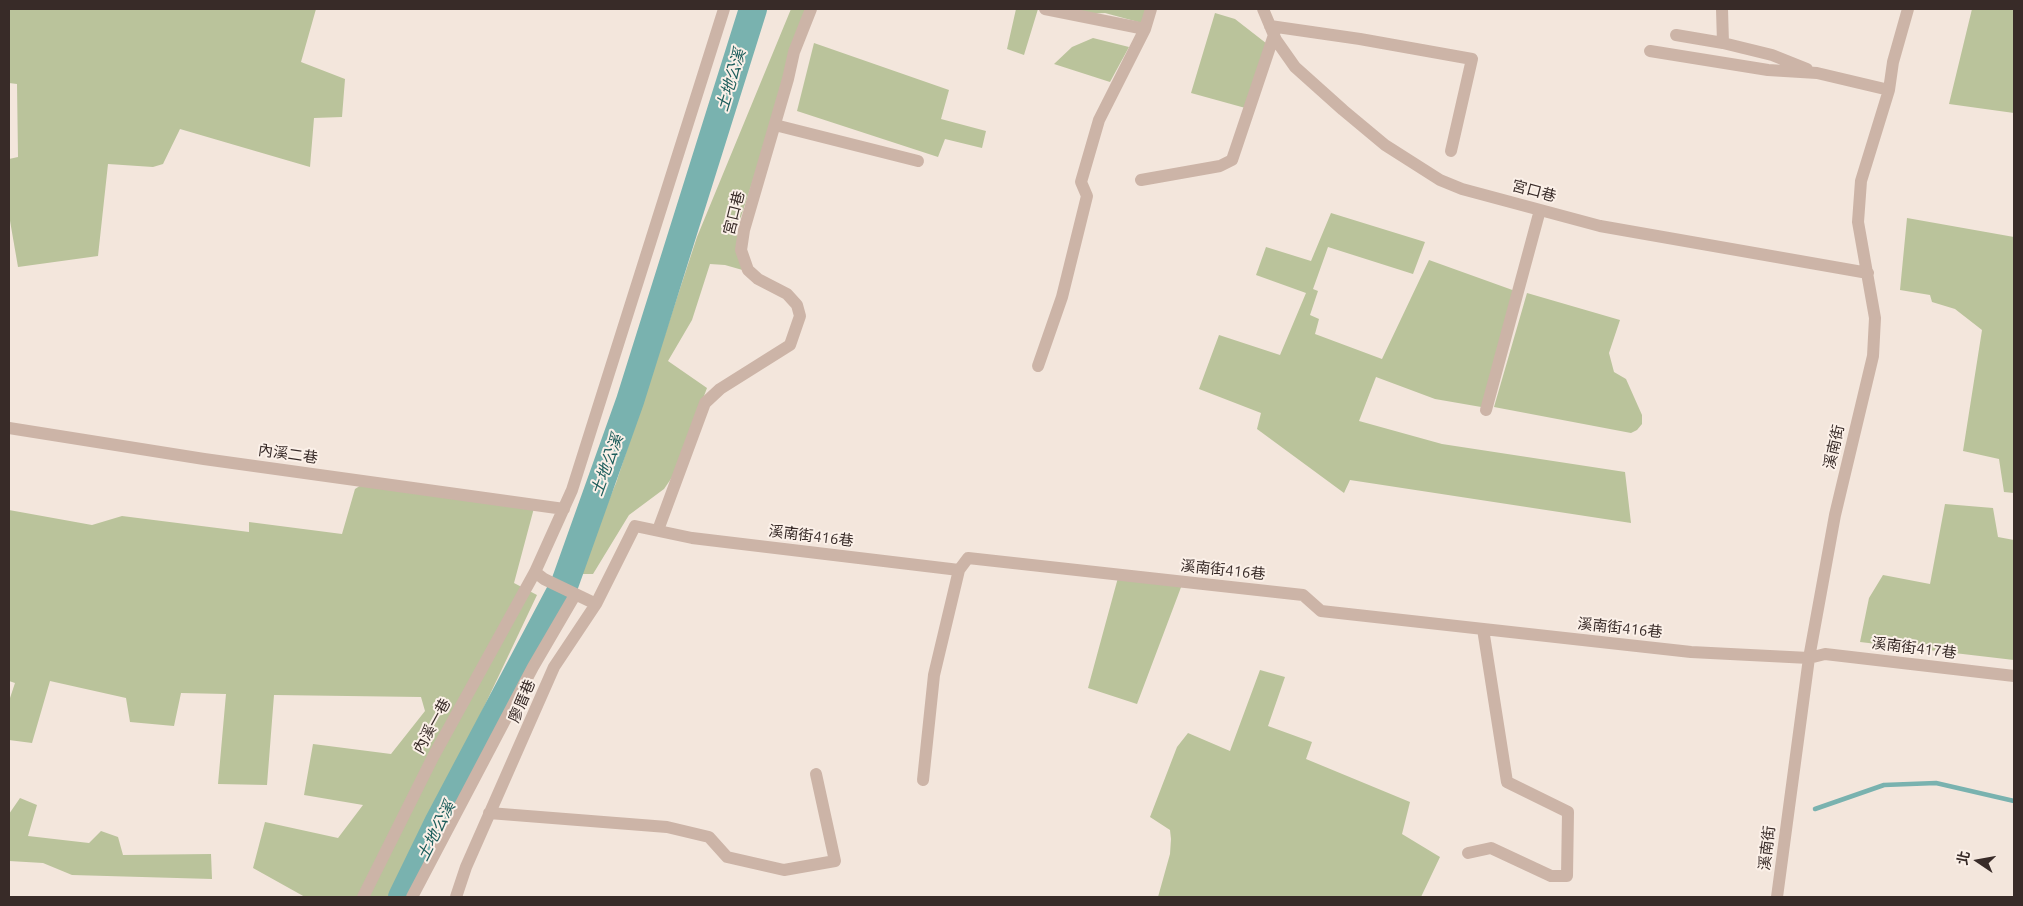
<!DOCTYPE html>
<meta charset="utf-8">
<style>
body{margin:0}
#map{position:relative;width:2023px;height:906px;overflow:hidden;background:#f3e6dc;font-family:Ubuntu,"Noto Sans TC",sans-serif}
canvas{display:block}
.frame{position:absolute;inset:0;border:10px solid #382b28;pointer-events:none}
.north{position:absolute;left:1953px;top:836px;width:50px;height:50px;-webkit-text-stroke:4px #fbf0e8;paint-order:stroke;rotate:282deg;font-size:14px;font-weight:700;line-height:20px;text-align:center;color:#382b28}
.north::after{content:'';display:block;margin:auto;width:18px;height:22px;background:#382b28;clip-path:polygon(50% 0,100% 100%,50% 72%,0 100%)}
</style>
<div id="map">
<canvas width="2023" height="906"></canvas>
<div class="frame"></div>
<div class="north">北</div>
</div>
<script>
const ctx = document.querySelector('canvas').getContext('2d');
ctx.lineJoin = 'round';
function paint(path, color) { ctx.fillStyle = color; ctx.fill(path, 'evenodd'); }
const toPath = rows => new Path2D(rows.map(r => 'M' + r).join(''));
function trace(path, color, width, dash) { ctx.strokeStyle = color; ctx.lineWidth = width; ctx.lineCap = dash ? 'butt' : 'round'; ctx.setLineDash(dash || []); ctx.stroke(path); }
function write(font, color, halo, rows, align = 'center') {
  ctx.font = font + ' Ubuntu,"Noto Sans TC",sans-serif'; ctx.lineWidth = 4; ctx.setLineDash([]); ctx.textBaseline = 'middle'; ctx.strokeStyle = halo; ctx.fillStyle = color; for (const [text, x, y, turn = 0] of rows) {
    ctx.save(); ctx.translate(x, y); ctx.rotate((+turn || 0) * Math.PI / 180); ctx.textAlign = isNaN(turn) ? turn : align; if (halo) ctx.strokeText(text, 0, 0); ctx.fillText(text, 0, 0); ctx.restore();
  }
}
const green = toPath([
 [9,9,316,9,301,62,345,79,342,117,314,118,310,167,180,129,163,164,153,167,108,164,98,256,18,267,9,215,9,159,18,157,17,84,9,83],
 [791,9,807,9,800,37,737,229,737,246,746,271,725,265,710,264,692,320,668,361,707,388,675,473,664,489,629,515,593,574,578,574,616,483,697,237],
 [1016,9,1038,9,1024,55,1007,49],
 [1067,9,1149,9,1142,23,1105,13,1083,14],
 [1972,9,2014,9,2014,113,1949,104],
 [1215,13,1235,19,1271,47,1249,109,1191,93],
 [1093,38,1129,47,1110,82,1054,64,1072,47],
 [814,43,949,90,941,119,986,131,982,148,945,139,938,157,797,111],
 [1331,213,1425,242,1413,274,1328,247,1313,289,1318,291,1310,315,1319,319,1315,334,1382,359,1429,260,1518,292,1487,408,1435,399,1376,377,1359,421,1442,444,1625,472,1631,523,1350,480,1344,493,1257,429,1261,413,1199,389,1219,335,1280,355,1306,293,1256,275,1266,247,1311,261],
 [1907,218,2014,237,2014,493,2004,492,1999,459,1963,451,1982,330,1955,309,1932,302,1930,295,1900,290],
 [1527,293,1620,320,1609,353,1614,372,1626,379,1642,415,1642,424,1637,430,1631,433,1494,407],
 [369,480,534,508,514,583,537,595,394,897,305,897,253,868,265,822,338,838,363,805,304,795,313,744,391,754,425,711,421,697,274,695,267,785,218,784,226,694,181,693,174,726,130,722,126,698,50,681,32,743,9,740,9,701,15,683,9,681,9,510,92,525,122,516,249,532,249,522,342,534,355,489],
 [1945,504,1993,508,1998,537,2014,540,2014,660,1860,642,1869,598,1883,575,1930,584],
 [1119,574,1183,582,1137,704,1088,688],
 [1260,670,1285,677,1268,726,1312,742,1306,759,1410,802,1402,834,1440,857,1421,897,1158,897,1170,854,1171,839,1170,830,1150,817,1177,747,1188,733,1230,751],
 [20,798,37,805,28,836,89,843,101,831,118,837,123,855,211,854,212,879,72,875,43,863,9,861,9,814]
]);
const stream = toPath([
 [1815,809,1884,785,1936,783,2014,801]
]);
const river = toPath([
 [402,897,438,823,565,583,630,401,753,9]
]);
const minor = toPath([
 [1045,9,1145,29],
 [1263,9,1276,40,1295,67,1343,110,1385,145,1440,180,1462,189,1600,226,1868,273],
 [1722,9,1723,43],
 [1270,26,1360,39,1472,59,1451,151],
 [1676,35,1723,43,1772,55,1807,69],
 [1650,51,1768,70,1817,73,1889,90],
 [775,125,918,161],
 [1141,180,1220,166,1232,160,1274,35],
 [1038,366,1062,297,1087,196,1081,182,1099,120,1145,29,1151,9],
 [1486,410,1540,210],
 [9,428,204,459,564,509],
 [658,530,705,403,720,389,790,345,800,316,797,305,787,294,758,279,748,270,741,250,744,230,788,79,794,52,811,9],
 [535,572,544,579,596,604],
 [923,780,934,675,959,570],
 [489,813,667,827,709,837,727,857,784,870,835,861,816,774],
 [1468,853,1491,848,1551,876,1567,876,1568,812,1507,782,1483,629],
 [363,897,433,757,535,572,572,490,724,9],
 [412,897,533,667,575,595],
 [456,897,466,867,554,667,596,604,635,526,692,538,959,570,968,558,1303,595,1321,611,1691,652,1809,658,1825,654,2014,676],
 [1777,897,1809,658,1835,515,1873,356,1875,318,1858,222,1861,181,1889,90,1893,62,1908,9]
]);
const streetNames = [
 ["宮口巷",1534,191,15],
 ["宮口巷",734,213,-76],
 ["溪南街",1834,447,-77],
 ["內溪二巷",288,454,8],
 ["溪南街416巷",811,536,7],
 ["溪南街416巷",1223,570,6],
 ["溪南街416巷",1620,628,6],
 ["溪南街417巷",1914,648,7],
 ["廖厝巷",522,701,-67],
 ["內溪一巷",432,726,-61],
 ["溪南街",1767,848,-83]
];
const waterNames = [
 ["土地公溪",731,80,-73],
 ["土地公溪",607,465,-70],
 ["土地公溪",436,831,-63]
];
paint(green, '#bac39b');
trace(stream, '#79b2af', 4.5);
trace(river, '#79b2af', 28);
trace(minor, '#ccb4a7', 12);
write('15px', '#382b28', '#fbf0e8', streetNames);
write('italic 16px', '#1b5c5a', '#fbf0e8', waterNames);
</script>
